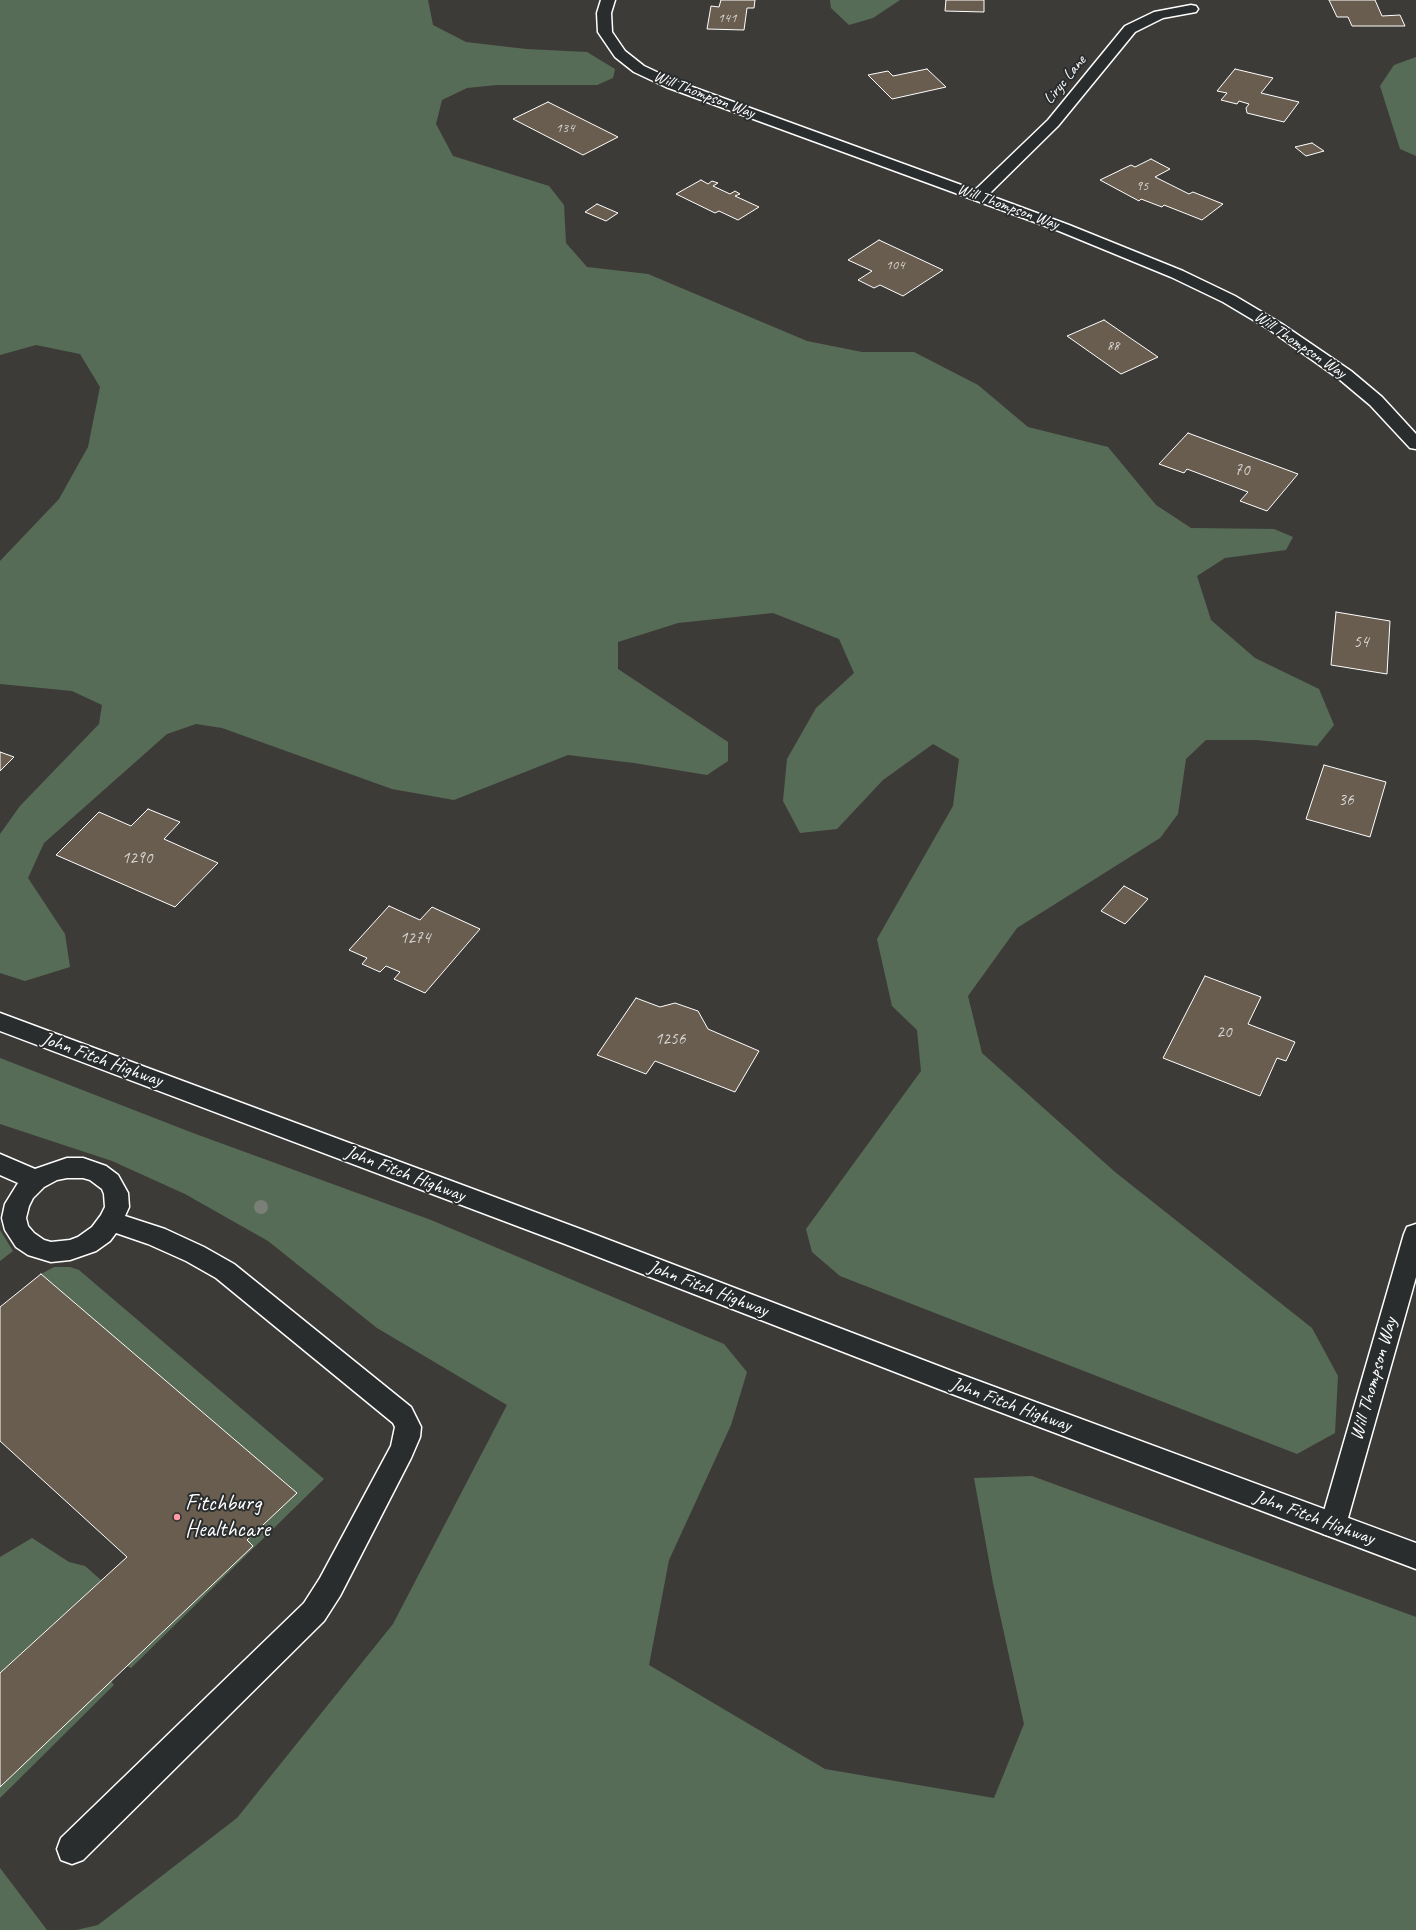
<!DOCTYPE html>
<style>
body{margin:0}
canvas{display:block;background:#3d3b38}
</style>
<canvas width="1416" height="1930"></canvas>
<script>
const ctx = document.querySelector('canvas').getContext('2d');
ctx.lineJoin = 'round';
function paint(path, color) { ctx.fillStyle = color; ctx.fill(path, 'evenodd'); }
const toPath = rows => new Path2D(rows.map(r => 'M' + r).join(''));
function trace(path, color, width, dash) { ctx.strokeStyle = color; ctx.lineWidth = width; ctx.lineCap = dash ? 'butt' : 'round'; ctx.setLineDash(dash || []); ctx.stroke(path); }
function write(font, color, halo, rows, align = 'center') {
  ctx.font = font + ' Caveat,sans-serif'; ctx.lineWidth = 4; ctx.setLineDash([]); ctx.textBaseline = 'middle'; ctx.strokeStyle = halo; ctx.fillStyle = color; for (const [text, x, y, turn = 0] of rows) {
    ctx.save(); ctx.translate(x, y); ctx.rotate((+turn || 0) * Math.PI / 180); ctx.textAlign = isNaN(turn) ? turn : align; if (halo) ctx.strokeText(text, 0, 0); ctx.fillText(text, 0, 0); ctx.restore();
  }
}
const green = toPath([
 [0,0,428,0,433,25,466,42,526,49,587,52,615,69,613,78,597,85,497,85,467,88,442,100,436,124,453,156,549,186,564,205,566,243,587,267,648,274,807,341,862,352,914,352,978,385,1028,427,1108,447,1156,505,1191,528,1274,529,1293,537,1286,550,1225,558,1197,576,1211,620,1255,658,1319,689,1334,725,1317,746,1257,740,1206,740,1186,759,1178,814,1160,838,1017,928,968,996,982,1053,1115,1172,1312,1328,1338,1376,1335,1433,1297,1454,840,1276,812,1252,806,1229,921,1071,917,1030,892,1006,877,939,953,806,959,759,933,744,883,780,837,829,800,833,783,801,787,759,816,708,854,673,839,639,773,613,678,623,618,642,618,669,728,742,728,761,707,775,634,763,568,755,454,800,392,789,222,728,196,724,167,734,44,843,28,878,65,934,70,967,25,981,0,973,0,834,20,806,99,724,102,705,72,691,0,684,0,561,59,499,88,447,100,387,80,354,36,345,0,355],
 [830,0,900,0,873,18,849,25,831,8],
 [1416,57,1416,156,1400,149,1380,86,1394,65],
 [0,1058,193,1133,431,1220,724,1344,747,1372,731,1425,669,1560,649,1665,825,1769,994,1798,1024,1724,993,1583,974,1478,1032,1476,1416,1617,1416,1930,76,1930,98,1925,237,1818,393,1624,507,1405,377,1328,268,1241,185,1194,112,1161,0,1124],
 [0,1230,13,1251,0,1261],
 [54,1267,70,1267,79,1270,324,1479,131,1668,127,1666,253,1546,247,1540,297,1493,41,1274],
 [32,1538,69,1562,85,1566,101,1580,0,1673,0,1557],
 [111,1681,114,1685,0,1798,0,1787],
 [0,1868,47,1930,0,1930]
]);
const building = toPath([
 [721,0,755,0,754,8,747,8,744,30,707,29,711,6,719,7,721,0],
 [946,0,984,0,984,12,945,11,946,0],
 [1329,0,1375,0,1382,16,1400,15,1405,26,1352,26,1348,17,1337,17,1329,0],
 [927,69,946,87,892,99,868,75,888,71,893,76,927,69],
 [1235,69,1273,78,1261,93,1299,102,1284,122,1247,113,1246,108,1249,104,1239,101,1237,104,1221,100,1227,93,1217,91,1235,69],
 [548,102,618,137,583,155,513,119,548,102],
 [1312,143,1324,151,1306,156,1295,147,1312,143],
 [1151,159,1170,169,1155,177,1189,194,1193,192,1223,204,1202,220,1164,205,1162,207,1141,199,1139,201,1100,180,1131,165,1135,167,1151,159],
 [701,180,708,184,712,181,718,183,713,186,730,194,735,191,740,194,735,196,759,207,738,220,719,211,715,213,676,194,701,180],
 [597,204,618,213,606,221,585,212,597,204],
 [879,240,943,270,903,296,880,285,874,288,858,280,872,271,848,260,879,240],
 [1104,320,1158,357,1121,374,1067,336,1104,320],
 [1188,433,1298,474,1267,511,1240,501,1248,492,1187,469,1184,473,1159,464,1188,433],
 [1336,612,1390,621,1387,674,1331,665,1336,612],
 [0,752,14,757,0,771,0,752],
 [1324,765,1386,782,1370,837,1306,819,1324,765],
 [148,809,180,822,164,839,218,863,175,907,56,855,99,812,131,826,148,809],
 [1124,886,1148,899,1125,924,1101,911,1124,886],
 [389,906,420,920,432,907,480,929,425,993,394,979,400,972,386,966,380,972,362,964,367,958,349,950,389,906],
 [1205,976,1261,997,1248,1024,1295,1042,1286,1061,1277,1058,1260,1096,1163,1058,1205,976],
 [636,998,660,1007,675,1003,698,1011,708,1029,759,1051,735,1092,655,1061,646,1074,597,1055,636,998],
 [41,1274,297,1493,247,1540,253,1546,0,1787,0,1673,127,1557,0,1441,0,1307,41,1274]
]);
const lane = toPath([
 [0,1154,35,1169,67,1158,83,1158,106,1166,118,1175,128,1193,129,1207,125,1216,165,1229,204,1247,234,1264,411,1407,421,1427,420,1437,411,1458,340,1596,324,1621,83,1860,72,1864,61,1860,57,1849,61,1838,304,1603,320,1578,391,1446,395,1427,393,1423,216,1278,186,1261,148,1244,116,1233,110,1241,96,1251,70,1260,51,1262,28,1255,16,1247,5,1230,2,1218,5,1204,18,1183,0,1175,0,1154],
 [67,1178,83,1178,90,1180,102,1189,104,1194,105,1207,101,1215,92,1227,78,1237,70,1240,51,1242,44,1240,34,1233,28,1226,26,1218,29,1206,33,1198,44,1187,57,1180,67,1178]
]);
const street = toPath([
 [601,0,615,0,611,13,612,32,625,51,644,66,676,81,975,190,1048,120,1125,26,1154,12,1191,5,1196,6,1198,9,1196,12,1163,18,1135,32,1058,126,988,195,1069,225,1183,271,1235,296,1282,324,1351,371,1382,397,1416,434,1416,449,1410,448,1370,405,1339,379,1270,330,1223,302,1171,277,1059,231,666,87,634,72,615,57,598,32,597,13,601,0],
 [1416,1224,1416,1277,1346,1525,1343,1534,1333,1537,1323,1534,1320,1525,1404,1234,1407,1227,1416,1224]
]);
const secondary = toPath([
 [0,1013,583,1230,957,1373,1416,1543,1416,1569,939,1389,565,1244,0,1031,0,1013]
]);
const trees = [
 [261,1207]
];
const markers = [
 [177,1517,4,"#ff9aa2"]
];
const farNumbernames = [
 ["141",727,18],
 ["134",565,128],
 ["95",1142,186],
 ["104",895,265],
 ["88",1113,346]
];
const farStreetnames = [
 ["Liryc Lane",1065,80,-51],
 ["Will Thompson Way",704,95,21],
 ["Will Thompson Way",1008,207,20],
 ["Will Thompson Way",1300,345,34]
];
const numberNames = [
 ["70",1242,471],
 ["54",1361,643],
 ["36",1346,801],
 ["1290",137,859],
 ["1274",415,939],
 ["20",1224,1033],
 ["1256",670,1040]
];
const streetNames = [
 ["John Fitch Highway",102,1060,20],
 ["John Fitch Highway",405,1174,21],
 ["John Fitch Highway",708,1289,21],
 ["Will Thompson Way",1374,1379,-74],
 ["John Fitch Highway",1011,1405,20],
 ["John Fitch Highway",1314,1518,20]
];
const nearPoinames = [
 ["Fitchburg",185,1504],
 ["Healthcare",185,1530]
];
paint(green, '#576c57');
paint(building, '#685d4f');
trace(building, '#fff', 1);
trace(lane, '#fff', 3);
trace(street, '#fff', 3);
trace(secondary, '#fff', 3);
paint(lane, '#2a2d2e');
paint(street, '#2a2d2e');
paint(secondary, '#2a2d2e');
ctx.fillStyle = '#7a7f77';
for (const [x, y] of trees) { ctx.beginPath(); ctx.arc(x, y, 7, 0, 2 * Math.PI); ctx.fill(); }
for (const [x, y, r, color] of markers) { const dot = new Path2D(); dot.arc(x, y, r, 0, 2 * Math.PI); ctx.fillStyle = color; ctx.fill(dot); trace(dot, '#2a2d2e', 1.5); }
write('14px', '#d9d6d3', null, farNumbernames);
write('16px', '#fff', '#2a2d2e', farStreetnames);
write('17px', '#d9d6d3', null, numberNames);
write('19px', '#fff', '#2a2d2e', streetNames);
write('23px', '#fff', '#2a2d2e', nearPoinames, 'left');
</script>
